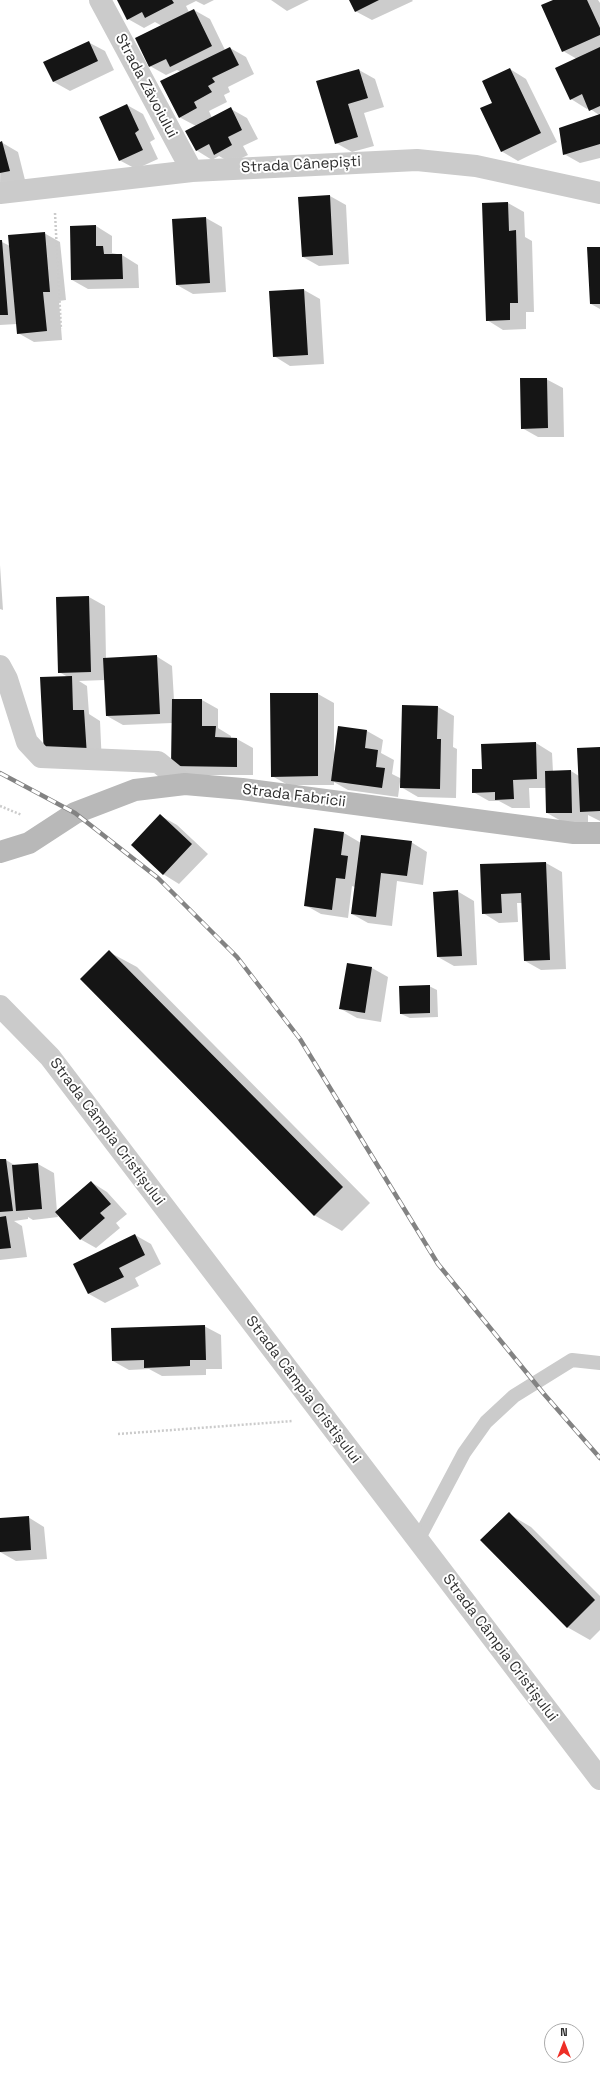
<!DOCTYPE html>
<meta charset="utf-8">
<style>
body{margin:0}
#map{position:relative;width:600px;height:2079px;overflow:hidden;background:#fff;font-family:"Space Grotesk",sans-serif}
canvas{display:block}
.north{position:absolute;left:544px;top:2023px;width:40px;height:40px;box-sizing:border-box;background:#fff;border:1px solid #ababab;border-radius:50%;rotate:0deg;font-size:11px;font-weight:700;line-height:16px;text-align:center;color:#2e2e2e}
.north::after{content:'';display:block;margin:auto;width:14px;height:18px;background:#ee2e26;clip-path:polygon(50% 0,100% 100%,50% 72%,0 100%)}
</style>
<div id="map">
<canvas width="600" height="2079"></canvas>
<div class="north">N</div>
</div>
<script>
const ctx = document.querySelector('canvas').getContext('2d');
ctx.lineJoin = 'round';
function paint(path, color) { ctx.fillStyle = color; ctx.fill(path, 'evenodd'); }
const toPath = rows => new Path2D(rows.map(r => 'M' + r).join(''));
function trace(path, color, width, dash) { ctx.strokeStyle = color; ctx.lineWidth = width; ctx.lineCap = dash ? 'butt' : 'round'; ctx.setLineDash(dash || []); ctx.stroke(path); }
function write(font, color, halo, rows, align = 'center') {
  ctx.font = font + ' "Space Grotesk",sans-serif'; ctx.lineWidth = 4; ctx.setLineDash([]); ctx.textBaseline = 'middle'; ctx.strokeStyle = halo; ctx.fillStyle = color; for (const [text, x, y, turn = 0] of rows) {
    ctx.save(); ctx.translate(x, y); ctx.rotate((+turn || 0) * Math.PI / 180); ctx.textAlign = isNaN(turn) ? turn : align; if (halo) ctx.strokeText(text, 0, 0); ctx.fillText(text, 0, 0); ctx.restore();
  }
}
const shadow = toPath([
 [118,0,214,0,204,5,196,1,186,6,189,12,194,10,210,19,225,50,230,48,246,57,254,74,228,87,230,92,224,95,227,102,209,111,212,118,231,109,247,118,258,139,243,146,248,155,231,163,219,156,212,160,196,150,196,126,179,117,181,72,177,70,166,75,150,66,162,26,155,22,144,28,128,19],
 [271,0,309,0,287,11],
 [350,0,412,0,413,1,372,20,355,11],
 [555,0,598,0,600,3,600,158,580,163,564,154,599,115,589,108,587,109,571,99,577,59,563,51],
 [88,42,105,51,114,70,70,91,54,82,45,63],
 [510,69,526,79,557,142,518,161,501,151,494,104],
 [359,70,375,79,384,107,364,113,374,146,352,152,336,143,318,82],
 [127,105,143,114,155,139,150,142,158,159,136,169,119,160],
 [1,142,18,152,25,180,0,183],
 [330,196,346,205,349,264,319,266,303,257],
 [508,203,524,212,525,237,532,241,534,312,526,312,526,329,503,330,487,320,483,204],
 [206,218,222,227,226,292,193,294,177,285,173,220],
 [96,226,112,236,112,253,122,255,138,265,139,288,88,289,72,280],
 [44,233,60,242,66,300,59,301,62,340,34,342,18,333,17,324,0,325,0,241,10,246],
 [600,248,600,309,591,304],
 [304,290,320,299,324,364,290,366,274,356],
 [546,379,563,388,564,437,538,437,522,428],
 [0,565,3,610,0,609],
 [89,597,105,606,106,659,156,656,172,666,174,700,202,700,218,709,218,728,231,736,231,739,237,739,253,748,253,775,188,775,172,766,172,723,123,725,107,716,105,680,79,681,87,686,89,714,100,721,102,765,61,764,68,677,59,672],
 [318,694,334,703,334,755,339,727,367,731,383,740,381,753,394,760,392,774,402,779,438,707,454,716,453,747,457,749,456,798,418,797,401,787,402,782,400,782,398,797,348,790,334,782,334,785,288,785,272,776],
 [536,743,552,753,553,772,571,771,579,776,600,748,600,821,588,815,588,822,563,822,547,813,547,788,529,788,530,808,512,808,499,801,489,801,473,792,483,770],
 [161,816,177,825,208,854,179,884,163,874],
 [344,833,361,843,411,842,427,852,423,885,397,881,392,926,368,923,352,914,355,887,352,886,348,918,321,914,305,905],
 [546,863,562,872,566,969,541,970,525,961,522,903,517,903,518,922,499,923,483,913,481,865],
 [457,891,474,901,477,965,454,966,438,957],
 [109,952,137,967,370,1203,342,1231,314,1215],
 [372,968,388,977,381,1022,357,1018,341,1009],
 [429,986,437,990,438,1017,410,1018,401,1014],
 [0,1160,6,1160,16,1166,38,1164,54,1173,57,1212,91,1182,107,1192,127,1214,116,1223,120,1228,96,1248,80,1239,57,1213,58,1217,33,1220,28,1217,28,1219,14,1221,22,1226,27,1257,0,1260],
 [135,1235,151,1244,161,1264,135,1278,139,1286,105,1303,89,1294,74,1264],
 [204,1326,221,1335,222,1369,206,1369,206,1375,162,1376,149,1369,129,1370,113,1361],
 [509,1514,531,1527,600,1596,600,1630,590,1640,567,1627],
 [28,1517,44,1527,47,1559,16,1561,0,1552,0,1519]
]);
const building = toPath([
 [117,0,172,0,174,3,145,18,142,12,127,20],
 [349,0,379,0,355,12],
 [553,0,587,0,600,28,600,35,562,52,541,5],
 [194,9,212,46,170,67,166,59,149,67,135,38],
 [89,41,98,61,53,82,43,62],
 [230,47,239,65,212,78,215,82,208,86,212,92,194,102,197,108,179,118,160,81],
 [600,47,600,106,589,111,582,94,570,100,555,68],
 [510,68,541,133,501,152,480,108,492,103,482,81],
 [359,69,368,98,348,104,358,137,335,144,316,81],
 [127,104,139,130,135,133,143,150,119,161,99,117],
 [231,107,242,130,228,137,232,145,214,155,209,144,196,151,185,131],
 [600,114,600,144,563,155,559,128],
 [2,141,10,171,0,173,0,142],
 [330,195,333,255,302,257,298,197],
 [508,202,509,231,516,230,518,303,510,303,510,320,486,321,482,203],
 [206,217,210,283,176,285,172,219],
 [96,225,96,246,103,246,104,254,122,254,123,279,71,280,70,226],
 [45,232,50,292,43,292,47,331,17,334,8,235],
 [0,240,2,240,8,315,0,315],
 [587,247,600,247,600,304,590,304],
 [304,289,308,355,273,357,269,291],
 [520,378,547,378,548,428,521,429],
 [89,596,91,672,58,673,56,597],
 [157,655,160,714,106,716,103,658],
 [72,676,73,710,84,710,87,756,44,755,40,677],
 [270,693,318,693,318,776,271,777],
 [172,699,202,699,202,726,216,726,215,737,237,738,237,767,171,766],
 [402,705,438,706,437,739,441,739,440,789,400,788],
 [338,726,367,730,365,748,378,750,376,767,385,768,382,788,331,781],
 [536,742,537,779,513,780,514,799,495,800,495,792,472,793,472,769,482,769,481,744],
 [600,747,600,811,580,812,577,748],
 [571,770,572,813,546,813,545,771],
 [160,814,192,844,163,875,131,845],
 [314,828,344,832,341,855,348,856,345,879,336,878,332,910,304,906],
 [361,835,412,841,407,876,381,873,376,917,351,914],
 [546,862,550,960,524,961,521,893,501,894,502,913,482,914,480,864],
 [458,890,462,956,437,957,433,892],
 [109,950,343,1187,314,1216,80,979],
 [347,963,372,967,365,1013,339,1009],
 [430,985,430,1013,400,1014,399,986],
 [0,1159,6,1159,13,1211,0,1212],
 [38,1163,42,1209,16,1211,12,1165],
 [91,1181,111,1204,100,1213,105,1218,80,1240,55,1212],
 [6,1216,11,1248,0,1249,0,1217],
 [135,1234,145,1255,119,1268,124,1277,88,1294,73,1264],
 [205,1325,206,1360,190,1360,190,1366,144,1368,144,1360,112,1361,111,1328],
 [509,1512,595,1600,567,1628,480,1540],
 [29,1516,31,1550,0,1552,0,1518]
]);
const path = toPath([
 [55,213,61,329],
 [0,806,22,815],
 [118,1434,293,1421]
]);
const lane = toPath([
 [418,1540,464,1453,486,1422,514,1396,572,1360,600,1363]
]);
const street = toPath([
 [100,0,192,171],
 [0,193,192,171,417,160,476,166,600,193],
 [0,666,7,679,27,742,41,757,158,762,185,784],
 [0,1006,50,1057,600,1779]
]);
const secondary = toPath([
 [0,852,29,843,75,813,135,790,185,784,242,789,574,833,600,833]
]);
const rail = toPath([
 [0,773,75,813,158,878,237,957,300,1039,438,1264,544,1394,600,1458]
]);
const streetNames = [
 ["Strada Zăvoiului",146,86,62],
 ["Strada Cânepiști",301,165,-3],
 ["Strada Fabricii",294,796,7],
 ["Strada Câmpia Cristișului",107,1132,53],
 ["Strada Câmpia Cristișului",303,1390,53],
 ["Strada Câmpia Cristișului",500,1648,53]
];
paint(shadow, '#0003');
paint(building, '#151515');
trace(path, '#cbcbcb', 2.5, [2, 2]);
trace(lane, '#cbcbcb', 14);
trace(street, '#cbcbcb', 22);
trace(secondary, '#b8b8b8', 22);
trace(rail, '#838383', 4.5);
trace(rail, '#fff', 3, [9]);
write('15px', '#2e2e2e', '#fff', streetNames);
</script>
